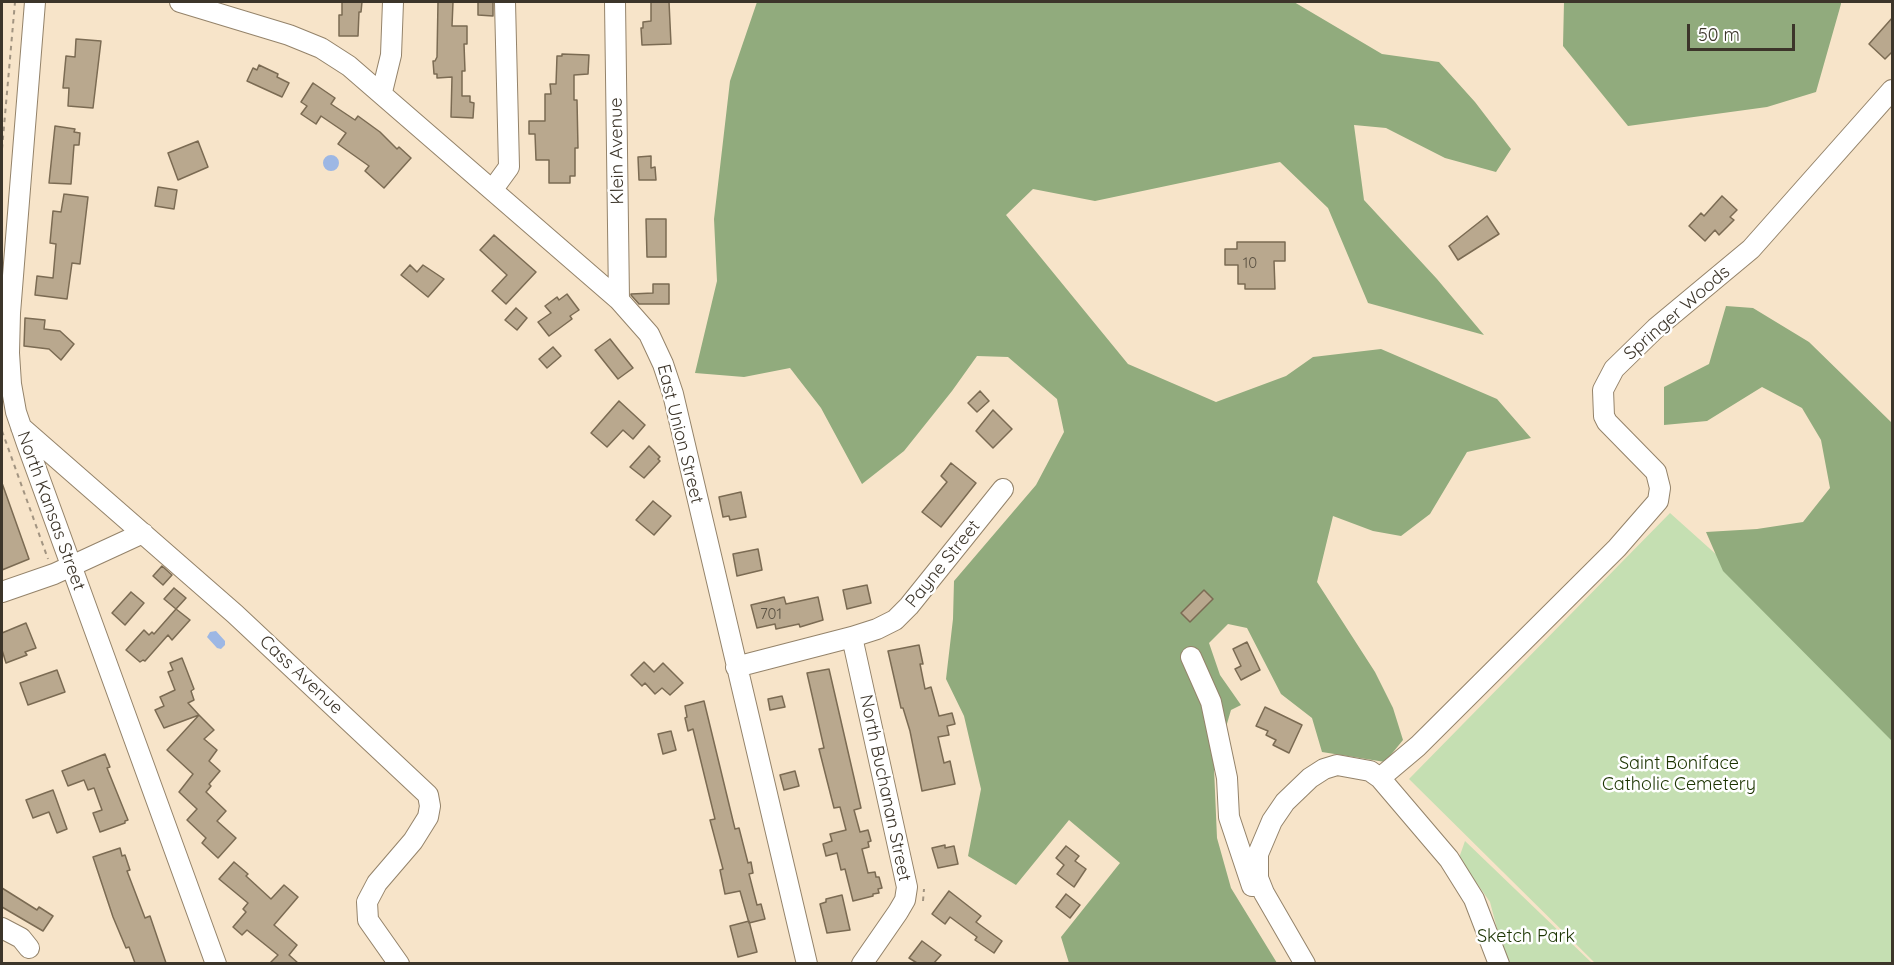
<!DOCTYPE html>
<style>
body{margin:0}
#map{position:relative;width:1894px;height:965px;overflow:hidden;background:#f7e4c9;font-family:Quicksand,sans-serif}
canvas{display:block}
.frame{position:absolute;inset:0;border:3px solid #3c352a;pointer-events:none}
.scale{position:absolute;left:1687px;top:24px;width:108px;height:27px;box-sizing:border-box;border:3px solid #3c352a;border-top:0;padding-left:8px;font-size:18px;line-height:21px;white-space:nowrap;color:#3c352a;-webkit-text-stroke:4px #fff;paint-order:stroke}
</style>
<div id="map">
<canvas width="1894" height="965"></canvas>
<div class="frame"></div>
<div class="scale">50 m</div>
</div>
<script>
const ctx = document.querySelector('canvas').getContext('2d');
ctx.lineJoin = 'round';
function paint(path, color) { ctx.fillStyle = color; ctx.fill(path, 'evenodd'); }
const toPath = rows => new Path2D(rows.map(r => 'M' + r).join(''));
function trace(path, color, width, dash) { ctx.strokeStyle = color; ctx.lineWidth = width; ctx.lineCap = dash ? 'butt' : 'round'; ctx.setLineDash(dash || []); ctx.stroke(path); }
function write(font, color, halo, rows, align = 'center') {
  ctx.font = font + ' Quicksand,sans-serif'; ctx.lineWidth = 5; ctx.setLineDash([]); ctx.textBaseline = 'middle'; ctx.strokeStyle = halo; ctx.fillStyle = color; for (const [text, x, y, turn = 0] of rows) {
    ctx.save(); ctx.translate(x, y); ctx.rotate((+turn || 0) * Math.PI / 180); ctx.textAlign = isNaN(turn) ? turn : align; if (halo) ctx.strokeText(text, 0, 0); ctx.fillText(text, 0, 0); ctx.restore();
  }
}
const green = toPath([
 [1670,513,1892,712,1892,963,1595,963,1409,779],
 [1465,841,1592,963,1506,963,1490,902,1459,858]
]);
const forest = toPath([
 [757,2,1294,2,1382,54,1439,62,1475,102,1511,149,1496,172,1445,158,1386,128,1354,125,1364,200,1437,279,1484,335,1368,303,1328,208,1280,162,1095,201,1033,189,1006,215,1128,364,1216,402,1286,376,1313,357,1381,349,1497,399,1531,438,1467,452,1430,514,1401,536,1373,531,1333,516,1317,582,1375,672,1393,708,1403,740,1385,762,1322,752,1312,718,1281,694,1247,628,1228,624,1209,643,1220,675,1241,705,1231,710,1214,768,1217,838,1231,888,1277,963,1069,963,1061,937,1120,863,1069,820,1016,885,968,856,981,789,964,716,946,679,953,619,954,581,1036,485,1064,432,1057,399,1008,357,977,356,952,391,904,451,862,484,821,408,790,368,744,377,695,373,717,281,714,219,730,81],
 [1564,2,1841,2,1841,4,1816,92,1767,107,1628,126,1563,46],
 [1726,306,1753,308,1809,342,1892,423,1892,741,1723,571,1706,532,1757,529,1803,522,1830,488,1821,440,1802,408,1762,387,1707,421,1664,425,1664,387,1709,364]
]);
const water = toPath([
 '323 163a8 8 0 1 1 16 0a8 8 0 1 1-16 0Z',
 [216,631,225,641,225,645,221,649,217,648,207,637,210,632]
]);
const building = toPath([
 [342,2,362,2,361,12,359,12,358,36,339,36,339,15,342,15,342,2],
 [438,2,453,2,452,26,467,26,467,44,464,44,465,71,462,71,462,96,470,96,470,102,474,103,473,118,451,117,452,77,437,78,437,74,434,74,433,61,435,61,437,57,438,2],
 [478,2,493,2,493,16,478,15,478,2],
 [651,2,669,2,671,44,642,45,641,28,643,28,643,22,651,21,651,2],
 [1893,17,1893,51,1885,59,1869,44,1893,17],
 [76,39,101,41,93,108,68,106,69,88,63,88,66,56,75,57,76,39],
 [562,54,589,55,588,74,574,75,574,100,577,100,578,148,575,148,575,176,570,176,570,183,549,183,549,160,536,160,535,134,529,134,529,121,545,121,545,94,551,94,550,84,556,84,557,56,562,56,562,54],
 [259,65,278,74,277,77,289,83,282,97,247,81,253,68,257,70,259,65],
 [313,83,335,98,331,104,355,120,358,116,380,132,397,149,399,147,411,158,384,188,365,171,369,166,338,144,346,133,321,116,316,124,301,114,307,106,301,102,313,83],
 [55,126,75,129,74,132,80,133,79,145,74,145,71,184,49,183,55,126],
 [198,141,208,167,178,180,168,153,198,141],
 [651,156,651,168,655,167,656,180,639,180,638,157,651,156],
 [158,187,177,190,174,209,155,206,158,187],
 [64,194,88,197,80,264,72,263,67,299,35,295,37,276,53,278,56,244,50,243,53,211,61,212,64,194],
 [1722,196,1737,210,1730,217,1734,220,1719,235,1715,230,1705,241,1689,226,1701,213,1704,216,1722,196],
 [1487,216,1499,234,1458,260,1449,246,1487,216],
 [646,219,666,219,666,257,647,257,646,219],
 [494,235,536,272,506,304,492,291,507,275,480,250,494,235],
 [1237,242,1285,242,1285,261,1274,261,1275,289,1245,289,1245,284,1238,284,1238,265,1225,265,1225,249,1237,249,1237,242],
 [410,265,417,272,423,265,444,279,428,297,401,275,410,265],
 [653,284,669,284,669,304,639,304,631,295,631,294,653,293,653,284],
 [567,294,579,310,570,316,572,319,549,336,538,322,551,313,545,306,557,297,559,300,567,294],
 [516,308,527,318,517,330,505,320,516,308],
 [25,318,45,320,44,329,60,331,74,344,61,360,49,349,24,346,25,318],
 [610,339,633,368,618,379,595,350,610,339],
 [553,347,561,356,547,368,539,359,553,347],
 [980,391,989,401,977,412,968,403,980,391],
 [619,401,645,425,633,439,623,430,607,447,591,433,619,401],
 [993,410,1012,429,993,448,976,431,993,410],
 [649,446,660,457,658,459,660,461,644,478,630,467,649,446],
 [951,463,976,483,941,527,922,512,947,482,941,476,951,463],
 [2,483,29,559,2,570,2,483],
 [741,492,746,517,730,520,729,516,723,517,719,497,741,492],
 [653,501,671,516,654,535,636,520,653,501],
 [758,549,762,570,737,576,733,554,758,549],
 [162,566,172,575,163,585,153,576,162,566],
 [867,585,871,603,847,609,843,590,867,585],
 [174,588,186,598,176,609,190,620,172,640,168,635,145,661,143,660,140,662,126,650,144,630,149,635,152,632,154,634,176,609,164,599,174,588],
 [1204,590,1213,599,1190,622,1181,613,1204,590],
 [131,592,144,603,125,625,112,613,131,592],
 [784,597,786,604,818,597,823,620,800,627,799,624,776,629,775,624,757,628,751,605,784,597],
 [26,623,36,648,25,652,27,655,6,663,2,650,2,633,26,623],
 [1247,642,1260,670,1241,680,1235,669,1241,666,1233,649,1247,642],
 [919,645,923,664,920,664,925,689,931,687,939,716,952,713,955,724,947,726,949,735,938,737,944,763,950,761,955,784,922,791,910,731,903,708,901,708,888,651,919,645],
 [182,658,194,689,191,691,194,700,188,703,199,715,164,728,155,710,164,706,160,697,175,690,168,672,173,670,170,663,182,658],
 [644,662,654,672,663,663,683,683,670,695,662,688,655,694,645,683,642,686,631,675,644,662],
 [829,669,861,808,854,810,860,832,868,830,871,841,868,842,869,847,862,849,868,873,875,872,876,877,879,877,882,888,878,889,879,893,873,894,873,896,853,901,845,869,841,870,837,853,826,856,823,844,832,841,830,834,846,830,840,807,834,808,819,749,824,748,807,673,829,669],
 [57,670,65,692,28,705,20,683,57,670],
 [782,696,785,707,770,710,768,699,782,696],
 [704,701,735,829,739,828,748,863,751,862,753,873,749,874,757,905,761,904,765,919,749,923,740,891,725,894,720,870,723,869,710,820,715,819,693,729,688,731,685,718,687,717,685,706,704,701],
 [1265,707,1302,725,1289,753,1273,745,1276,740,1266,735,1268,731,1256,726,1265,707],
 [199,715,214,730,204,739,217,750,209,761,220,771,209,784,211,786,206,792,226,811,217,821,236,838,218,858,202,843,206,838,187,820,197,809,179,792,193,774,167,750,199,715],
 [671,731,676,750,663,754,658,734,671,731],
 [105,754,110,767,107,768,128,820,125,821,125,823,100,832,93,813,102,810,94,788,88,790,84,780,68,786,62,771,105,754],
 [795,771,799,786,784,790,780,775,795,771],
 [53,790,67,829,57,833,49,812,33,818,26,800,53,790],
 [945,845,945,848,954,846,958,864,938,868,932,848,945,845],
 [1066,846,1079,856,1075,861,1086,869,1074,887,1057,874,1064,865,1056,858,1066,846],
 [120,848,122,856,125,855,130,870,127,871,145,918,150,916,166,963,135,963,129,947,126,948,113,917,93,857,120,848],
 [234,862,248,874,246,876,271,899,284,885,298,897,274,925,297,945,289,955,298,963,270,963,278,955,247,930,242,935,233,927,246,912,243,909,248,903,219,879,234,862],
 [2,888,37,910,39,907,53,916,43,931,2,907,2,888],
 [949,891,981,916,976,922,1002,941,994,953,975,940,977,937,950,917,945,924,932,914,949,891],
 [1066,894,1080,905,1070,918,1056,907,1066,894],
 [842,895,850,930,827,933,820,904,826,902,826,899,842,895],
 [749,921,757,952,738,957,730,926,749,921],
 [922,941,941,955,934,963,917,963,909,958,922,941]
]);
const path = toPath([
 [2,149,15,2],
 [2,431,48,559],
 [923,901,924,889]
]);
const minor = toPath([
 [35,2,10,313,9,353,11,384,16,412,27,444,216,964],
 [180,2,289,35,321,48,349,66,619,300,649,334,663,364,673,394,807,964],
 [615,2,619,300],
 [382,92,391,55,393,2],
 [493,189,509,167,505,2],
 [21,427,235,614,428,795,430,806,428,817,413,841,377,883,367,902,368,920,399,964],
 [2,592,54,574,143,533],
 [852,637,907,887,905,900,898,912,862,964],
 [1191,657,1211,702,1227,778,1229,817,1252,886],
 [736,667,852,637,877,629,895,620,909,606,1003,489],
 [1380,778,1418,746,1617,548,1658,501,1660,488,1656,472,1607,422,1604,416,1603,390,1614,369,1656,328,1751,249,1892,90],
 [2,928,21,938,29,948],
 [1305,964,1264,893,1258,878,1258,854,1272,821,1285,802,1310,778,1324,769,1337,765,1370,771,1380,778,1449,859,1474,899,1499,964]
]);
const numberNames = [
 ["10",1250,263],
 ["701",771,614]
];
const streetNames = [
 ["Klein Avenue",617,151,-91],
 ["Springer Woods",1677,313,-41],
 ["East Union Street",680,434,76],
 ["North Kansas Street",51,511,70],
 ["Payne Street",943,564,-51],
 ["Cass Avenue",301,675,43],
 ["North Buchanan Street",885,788,78]
];
const parkNames = [
 ["Saint Boniface",1679,764],
 ["Catholic Cemetery",1679,785],
 ["Sketch Park",1526,937]
];
paint(green, '#c5dfb2');
paint(forest, '#91ab7d');
paint(water, '#9db7e4');
paint(building, '#b9a88e');
trace(building, '#7b6b53', 1.5);
trace(minor, '#94836a', 22);
trace(path, '#a29481', 2, [4.5, 4.5]);
trace(minor, '#fff', 20);
write('15px', '#5b5243', null, numberNames);
write('18px', '#3c352a', '#fff', streetNames);
write('18px', '#1b3300', '#fff', parkNames);
</script>
